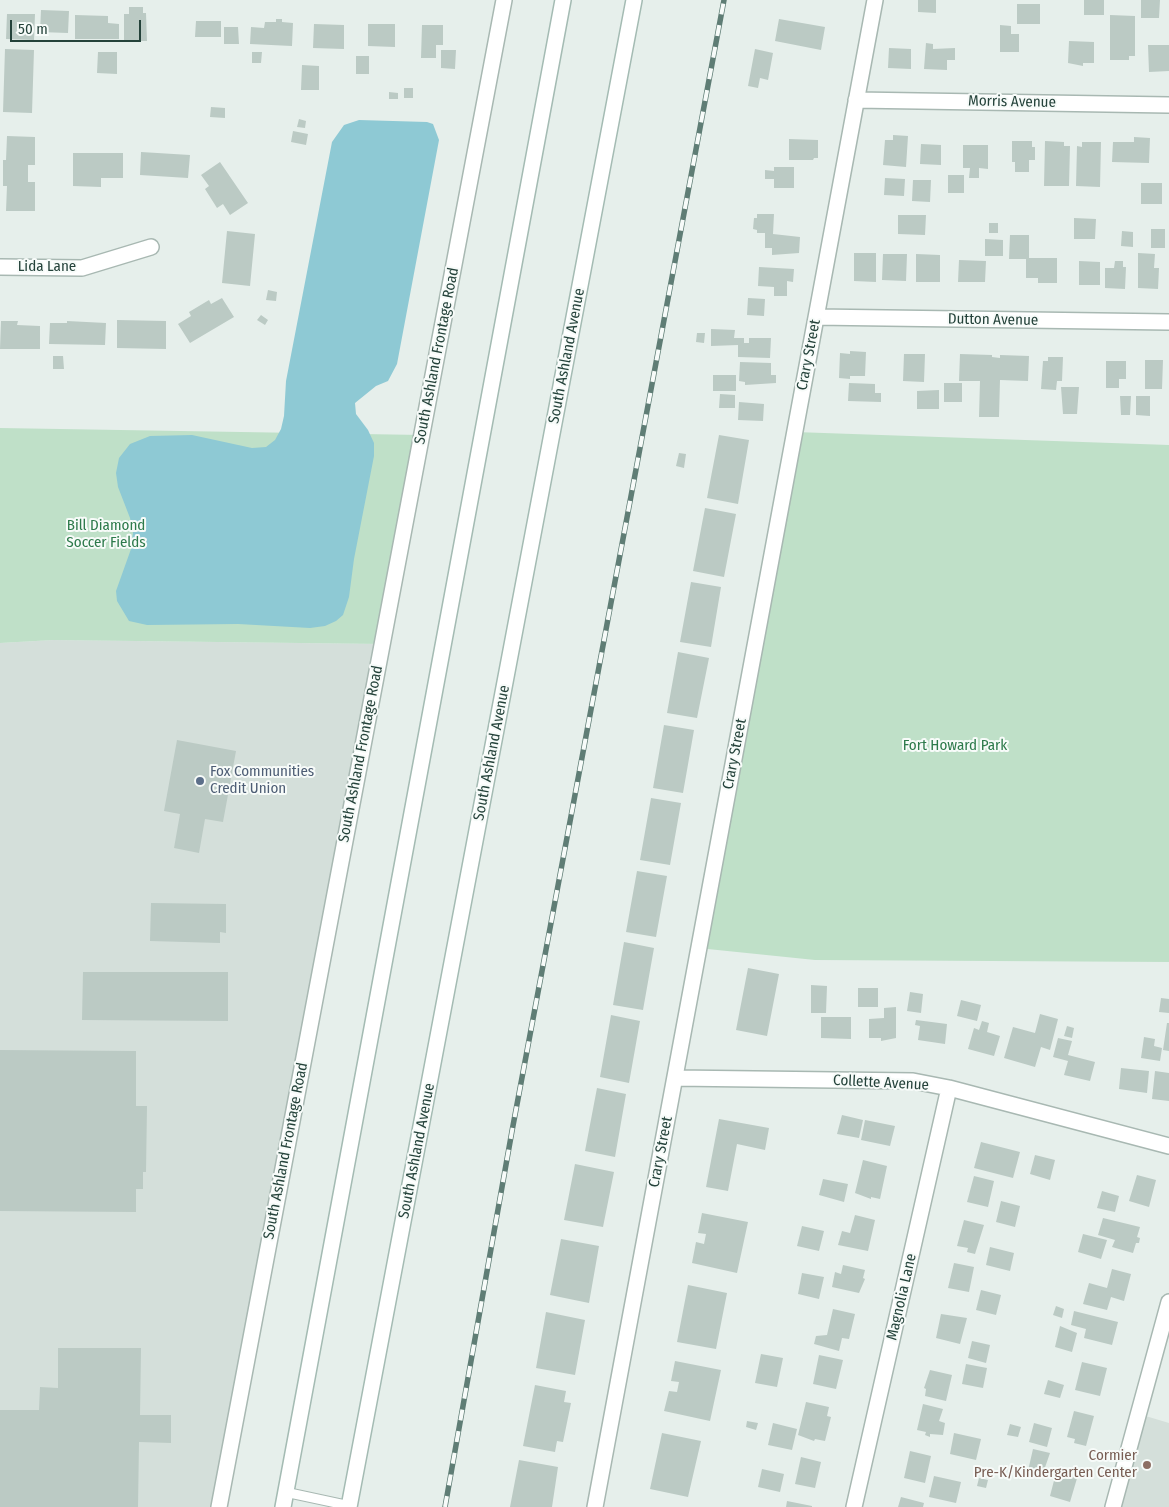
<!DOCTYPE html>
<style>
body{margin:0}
#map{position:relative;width:1169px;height:1507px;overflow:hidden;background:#e6efeb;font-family:"Fira Sans Condensed",sans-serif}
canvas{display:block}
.scale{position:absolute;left:10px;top:20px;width:131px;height:22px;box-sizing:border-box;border:2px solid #24423a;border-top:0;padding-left:6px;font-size:15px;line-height:18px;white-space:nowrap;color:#24423a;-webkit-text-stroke:4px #f7fbf9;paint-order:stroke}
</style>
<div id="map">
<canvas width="1169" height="1507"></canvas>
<div class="scale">50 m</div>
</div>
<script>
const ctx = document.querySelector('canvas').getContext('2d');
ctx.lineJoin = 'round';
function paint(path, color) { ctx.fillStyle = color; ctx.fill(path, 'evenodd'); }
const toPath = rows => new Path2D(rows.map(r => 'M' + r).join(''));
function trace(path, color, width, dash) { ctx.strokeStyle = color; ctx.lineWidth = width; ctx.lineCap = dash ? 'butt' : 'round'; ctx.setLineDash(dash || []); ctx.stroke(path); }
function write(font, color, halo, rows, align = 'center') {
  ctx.font = font + ' "Fira Sans Condensed",sans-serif'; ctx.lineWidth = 4; ctx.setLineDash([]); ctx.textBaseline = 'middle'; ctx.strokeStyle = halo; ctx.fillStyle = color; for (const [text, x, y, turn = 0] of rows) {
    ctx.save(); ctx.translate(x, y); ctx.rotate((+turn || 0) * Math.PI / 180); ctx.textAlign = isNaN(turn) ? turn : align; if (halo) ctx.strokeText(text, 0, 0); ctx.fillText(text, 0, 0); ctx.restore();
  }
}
const built = toPath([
 [53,640,382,644,219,1507,0,1507,0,643],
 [1139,1414,1169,1423,1169,1507,1113,1507]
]);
const green = toPath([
 [0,428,422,435,382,644,53,640,0,643],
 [795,432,1169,445,1169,962,815,960,698,948]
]);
const water = toPath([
 [359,120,427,122,433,124,439,140,397,364,388,381,376,386,355,403,356,414,368,430,374,443,374,456,354,559,349,597,343,615,336,621,325,626,310,628,238,624,147,625,129,621,117,601,116,591,131,549,133,533,130,518,118,487,116,473,119,458,130,444,150,436,192,435,252,448,266,447,275,440,281,429,284,416,286,381,332,142,344,125]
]);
const building = toPath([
 [918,0,936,0,936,13,918,12],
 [1084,0,1104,0,1104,15,1084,15],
 [1141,0,1160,0,1159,18,1141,18],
 [1017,4,1040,4,1040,24,1017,24],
 [129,7,143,7,143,13,146,13,147,41,124,41,124,14,129,14],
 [41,10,69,11,68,33,40,32],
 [7,14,35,14,34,40,6,39],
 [75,15,108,16,108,23,119,24,119,39,75,39],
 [1110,15,1135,16,1135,56,1129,56,1129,60,1110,60],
 [276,19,282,19,282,22,293,23,292,46,250,44,251,27,264,28,265,22,276,22],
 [779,19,825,27,821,50,775,41],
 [196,21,221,21,221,37,195,37],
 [314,24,344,25,344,49,313,48],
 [368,24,395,24,395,47,368,46],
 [422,25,443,25,443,45,436,45,436,58,421,58],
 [1000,25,1011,26,1011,34,1019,34,1019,52,1000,52],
 [224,27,238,27,239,44,224,44],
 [1069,41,1094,42,1094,63,1083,63,1083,66,1068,63],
 [926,43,933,44,933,49,955,48,955,60,947,60,947,70,924,69],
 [1148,45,1169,45,1169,71,1149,72],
 [889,48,911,49,911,69,888,68],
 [5,49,34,50,32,113,3,112],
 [755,49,773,53,768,80,760,78,758,88,748,86],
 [441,50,456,50,455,69,441,68],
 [98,52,117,52,117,74,97,73],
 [252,52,262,52,261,63,252,63],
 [356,56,369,56,369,74,356,74],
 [302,65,319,66,319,90,301,90],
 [404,88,413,88,413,98,404,98],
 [389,92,398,93,398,99,389,99],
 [211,107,225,108,225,118,210,117],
 [299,119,306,121,305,128,297,127],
 [293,131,308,134,306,145,291,142],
 [893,135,908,136,906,167,883,165,885,140,893,140],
 [7,136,35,137,35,165,28,165,28,182,35,182,35,211,6,211,7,186,3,186,3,160,6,160],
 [1134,137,1150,138,1149,163,1112,162,1113,142,1134,142],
 [789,139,818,140,818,158,814,158,813,160,789,160],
 [1012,141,1032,141,1032,147,1035,147,1035,160,1029,160,1029,172,1015,172,1015,162,1012,162],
 [1045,141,1064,142,1064,146,1070,146,1069,186,1044,186],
 [1082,142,1101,142,1100,187,1076,186,1077,146,1082,147],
 [921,144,941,145,941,165,920,164],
 [963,145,988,145,988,169,979,168,979,178,969,178,970,168,963,168],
 [141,152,190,155,188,178,140,175],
 [73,153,123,153,123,178,101,178,101,187,73,186],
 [220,162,248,203,230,215,223,204,217,208,205,189,209,186,201,175],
 [774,167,794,167,794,188,774,188,774,179,765,179,765,170,774,171],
 [948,175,964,175,964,193,948,193],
 [885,178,905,179,904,196,884,195],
 [913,180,931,180,930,202,912,201],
 [1141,183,1162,183,1162,204,1141,204],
 [757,214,774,214,773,234,800,237,799,253,772,255,772,248,765,248,765,233,757,233,757,230,753,229,754,218,757,218],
 [898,215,926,215,925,235,898,234],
 [1074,218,1096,219,1095,239,1074,239],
 [989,223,998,223,998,233,989,233],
 [1151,229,1165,229,1165,248,1151,248],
 [227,231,255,234,250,286,222,283],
 [1122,231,1133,232,1133,247,1121,246],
 [1010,235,1029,235,1029,258,1057,258,1057,283,1038,283,1038,278,1026,278,1026,259,1009,259],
 [985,239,1003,240,1003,256,985,256],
 [854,253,876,253,876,282,854,281],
 [1138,253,1155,254,1154,268,1159,268,1158,289,1138,288],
 [883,254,907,254,906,281,882,280],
 [916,254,940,255,940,282,916,282],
 [959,260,986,261,985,282,958,282],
 [1079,261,1100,262,1100,285,1079,285],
 [1115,261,1123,261,1123,267,1126,267,1125,289,1105,288,1105,268,1114,268],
 [759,267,794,269,793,282,787,281,787,296,774,296,774,287,758,286],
 [268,290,277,292,276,301,266,300],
 [222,298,234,317,190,343,178,324,191,316,189,312,209,300,211,304],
 [748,298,765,299,764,316,747,315],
 [261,315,268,320,265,325,257,320],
 [117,320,166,321,166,349,117,348],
 [1,321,18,321,17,325,40,326,40,349,0,349],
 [67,321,106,323,105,345,49,344,50,323,67,323],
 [711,329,735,330,734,338,744,338,744,343,749,343,749,338,771,338,770,358,738,357,738,345,711,346],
 [697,333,705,333,704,343,696,342],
 [850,351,866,352,865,376,850,376,850,379,839,378,840,353,850,354],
 [904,354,925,354,924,382,903,381],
 [960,354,992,355,992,357,1000,358,1000,355,1029,356,1028,381,1000,380,999,417,979,417,980,381,959,381],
 [53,356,63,356,64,369,53,369],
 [1048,357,1063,357,1062,381,1057,381,1056,390,1041,389,1043,361,1048,361],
 [1145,360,1163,360,1162,389,1145,389],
 [1106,361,1126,361,1126,379,1119,379,1119,388,1106,388],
 [740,362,771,363,771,375,776,375,776,383,745,385,745,382,739,381],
 [713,375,736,375,736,391,713,391],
 [849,383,875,384,875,393,881,393,881,402,848,401],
 [944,383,962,383,962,402,944,402],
 [1061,387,1079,387,1077,414,1063,414],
 [939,390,939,409,917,409,917,391],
 [720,394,735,395,735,408,719,408],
 [1120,396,1131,396,1130,415,1121,415],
 [1136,396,1150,396,1150,416,1136,415],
 [739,402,764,404,763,421,738,420],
 [719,435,749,440,738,504,707,498],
 [679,453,686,454,684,468,676,466],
 [705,508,736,514,724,577,693,571],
 [691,582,721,587,711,647,680,642],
 [678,652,709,658,697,718,667,713],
 [664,725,694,730,683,793,653,788],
 [177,740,236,751,223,822,205,819,199,853,174,848,180,814,164,811],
 [651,798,681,803,670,865,640,860],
 [637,871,667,876,656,937,626,932],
 [151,903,226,904,226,933,220,932,220,943,150,941],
 [624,942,654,948,643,1010,613,1005],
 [748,968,779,974,767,1036,736,1030],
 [83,972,228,972,228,1021,82,1020],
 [811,985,827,986,826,1013,811,1013],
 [858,988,878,988,878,1007,858,1007],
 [910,992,923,994,921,1013,907,1011],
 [1161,998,1169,999,1169,1013,1159,1012],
 [961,1000,981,1005,977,1021,957,1016],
 [896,1007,896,1038,881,1041,881,1038,869,1038,869,1019,884,1018,884,1008],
 [1040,1014,1058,1019,1050,1050,1041,1047,1035,1067,1004,1058,1013,1027,1035,1033],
 [611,1015,640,1021,629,1083,600,1077],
 [821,1017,851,1017,851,1039,821,1038],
 [916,1020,947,1024,945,1044,918,1040,920,1026,915,1025],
 [982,1021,989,1023,987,1032,1000,1036,994,1056,968,1049,974,1028,979,1030],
 [1167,1023,1169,1023,1169,1051,1163,1050],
 [1067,1026,1074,1028,1072,1038,1064,1036],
 [1144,1037,1155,1039,1154,1046,1162,1048,1160,1061,1141,1058],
 [1058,1038,1072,1041,1068,1055,1095,1062,1090,1081,1064,1075,1068,1061,1053,1057],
 [0,1050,136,1051,136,1106,147,1106,146,1172,143,1172,143,1189,136,1189,136,1212,0,1211],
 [1121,1068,1149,1071,1147,1093,1119,1089],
 [1155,1071,1169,1073,1169,1101,1152,1099],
 [597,1088,626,1094,615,1157,585,1151],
 [842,1115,863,1120,859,1138,837,1134],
 [719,1119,769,1128,765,1150,737,1144,728,1191,706,1187],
 [865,1120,895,1126,890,1146,861,1140],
 [981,1142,1020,1152,1013,1178,974,1168],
 [1035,1155,1055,1160,1050,1180,1030,1174],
 [863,1160,887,1166,880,1199,871,1197,871,1199,855,1193],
 [575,1164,614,1172,603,1227,564,1220],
 [1137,1175,1156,1180,1149,1207,1129,1201],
 [974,1176,994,1181,988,1207,967,1202],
 [823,1179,848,1184,844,1202,819,1195],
 [1102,1191,1119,1196,1115,1212,1097,1208],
 [1001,1201,1020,1206,1015,1227,996,1222],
 [702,1213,748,1222,737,1273,692,1263,696,1242,704,1244,706,1234,698,1233],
 [855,1215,875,1220,868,1251,838,1245,842,1231,850,1233],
 [1103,1218,1140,1227,1137,1237,1140,1238,1139,1243,1136,1243,1133,1253,1112,1247,1115,1240,1098,1235],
 [964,1220,984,1225,975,1254,967,1252,968,1248,957,1246],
 [802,1226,824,1231,819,1251,797,1246],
 [1083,1234,1107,1240,1101,1259,1078,1252],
 [561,1239,599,1246,589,1303,550,1295],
 [990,1247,1014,1253,1010,1271,986,1265],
 [954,1263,974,1267,969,1292,948,1288],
 [843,1265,865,1270,863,1278,865,1279,859,1293,832,1287,835,1272,841,1274],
 [1112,1269,1131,1274,1124,1301,1111,1297,1107,1310,1083,1304,1089,1283,1107,1288],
 [802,1273,824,1277,819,1299,798,1294],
 [688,1285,727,1293,716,1349,677,1342],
 [981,1290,1001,1295,996,1315,976,1310],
 [1056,1306,1064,1309,1062,1318,1053,1315],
 [833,1309,855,1314,849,1339,842,1338,839,1351,814,1344,816,1336,827,1335],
 [1074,1311,1118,1322,1112,1345,1084,1338,1086,1329,1071,1325],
 [546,1312,585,1320,575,1375,536,1368],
 [941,1314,967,1318,960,1344,936,1338],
 [1060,1326,1077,1333,1072,1352,1055,1347],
 [972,1341,990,1345,986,1363,968,1358],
 [58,1348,141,1348,140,1415,171,1415,171,1443,139,1442,138,1507,0,1507,0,1410,39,1410,40,1387,58,1388],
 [761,1354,783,1358,777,1387,755,1383],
 [819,1355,843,1360,836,1389,813,1384],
 [675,1361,721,1370,710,1421,664,1411,669,1391,677,1392,679,1382,671,1381],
 [1082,1362,1107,1368,1100,1396,1075,1390],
 [966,1364,987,1368,983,1388,962,1384],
 [930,1370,952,1375,946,1401,925,1396,926,1389,924,1388],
 [1048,1380,1064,1385,1060,1398,1044,1394],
 [535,1385,566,1391,564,1402,571,1403,563,1442,557,1441,555,1452,523,1446],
 [806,1402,829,1407,827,1416,831,1417,825,1441,815,1439,814,1441,798,1435],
 [923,1404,943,1409,939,1421,945,1423,943,1435,930,1434,930,1437,925,1435,926,1432,917,1430],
 [1074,1411,1094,1416,1086,1446,1074,1443,1075,1439,1067,1437],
 [747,1421,758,1423,756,1430,746,1427],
 [773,1423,797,1429,792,1450,768,1445],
 [1034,1423,1052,1428,1047,1447,1029,1442],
 [1010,1424,1021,1427,1018,1437,1007,1435],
 [662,1433,701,1441,688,1497,650,1489],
 [954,1433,981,1439,976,1460,950,1454],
 [1033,1449,1050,1453,1041,1479,1027,1475],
 [910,1451,931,1456,925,1483,904,1478],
 [801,1457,821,1462,815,1488,795,1484],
 [519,1460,558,1467,552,1507,510,1507],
 [762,1469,784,1474,780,1492,758,1487],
 [1057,1469,1078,1475,1070,1502,1050,1496],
 [934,1476,961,1482,956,1503,929,1497],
 [979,1478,988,1480,986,1488,977,1486],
 [901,1497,924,1503,923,1507,898,1507],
 [787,1501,812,1506,812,1507,786,1507]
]);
const service = toPath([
 [285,1492,350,1506]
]);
const minor = toPath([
 [856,100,1169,105],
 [0,267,82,268,151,247],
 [816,317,1169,322],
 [675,1078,913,1081,949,1088,1169,1146],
 [219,1507,504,0],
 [595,1507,875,0],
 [854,1507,949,1088],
 [1113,1507,1169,1302]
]);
const secondary = toPath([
 [283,1507,563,0],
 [349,1507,634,0]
]);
const rail = toPath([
 [445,1507,512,1131,724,0]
]);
const markers = [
 [200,781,5,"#5c6f8a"],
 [1147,1465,5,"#8d6e63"]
];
const streetNames = [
 ["Morris Avenue",1012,102,1],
 ["Lida Lane",47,267],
 ["Dutton Avenue",993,320,1],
 ["Crary Street",809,355,-79],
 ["South Ashland Frontage Road",437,356,-79],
 ["South Ashland Avenue",567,356,-79],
 ["South Ashland Avenue",492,753,-79],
 ["South Ashland Frontage Road",361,754,-79],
 ["Crary Street",735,754,-79],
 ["Collette Avenue",881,1083,3],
 ["South Ashland Frontage Road",286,1151,-79],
 ["South Ashland Avenue",417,1151,-79],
 ["Crary Street",661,1152,-79],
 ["Magnolia Lane",902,1297,-77]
];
const parkNames = [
 ["Bill Diamond",106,526],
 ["Soccer Fields",106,543],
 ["Fort Howard Park",955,746]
];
const serviceNames = [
 ["Fox Communities",210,772],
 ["Credit Union",210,789]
];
const educationNames = [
 ["Cormier",1137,1456],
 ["Pre-K/Kindergarten Center",1137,1473]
];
paint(built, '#d4dfda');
paint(green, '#bfe0c8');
paint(water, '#8ec9d4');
paint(building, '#bbcac4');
trace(service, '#a8b8b2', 11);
trace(minor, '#a8b8b2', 18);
trace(secondary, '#a4bbb3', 18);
trace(service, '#fff', 9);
trace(minor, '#fff', 15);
trace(secondary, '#fff', 15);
trace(rail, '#5f7d75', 5.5);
trace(rail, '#f7fbf9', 4, [11]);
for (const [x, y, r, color] of markers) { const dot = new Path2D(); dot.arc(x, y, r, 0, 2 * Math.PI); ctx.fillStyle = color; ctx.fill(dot); trace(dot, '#f7fbf9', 2); }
write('15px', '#24423a', '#f7fbf9', streetNames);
write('15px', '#2d7a4b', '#f7fbf9', parkNames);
write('15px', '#4e5e75', '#f7fbf9', serviceNames, 'left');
write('15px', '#785e54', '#f7fbf9', educationNames, 'right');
</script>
